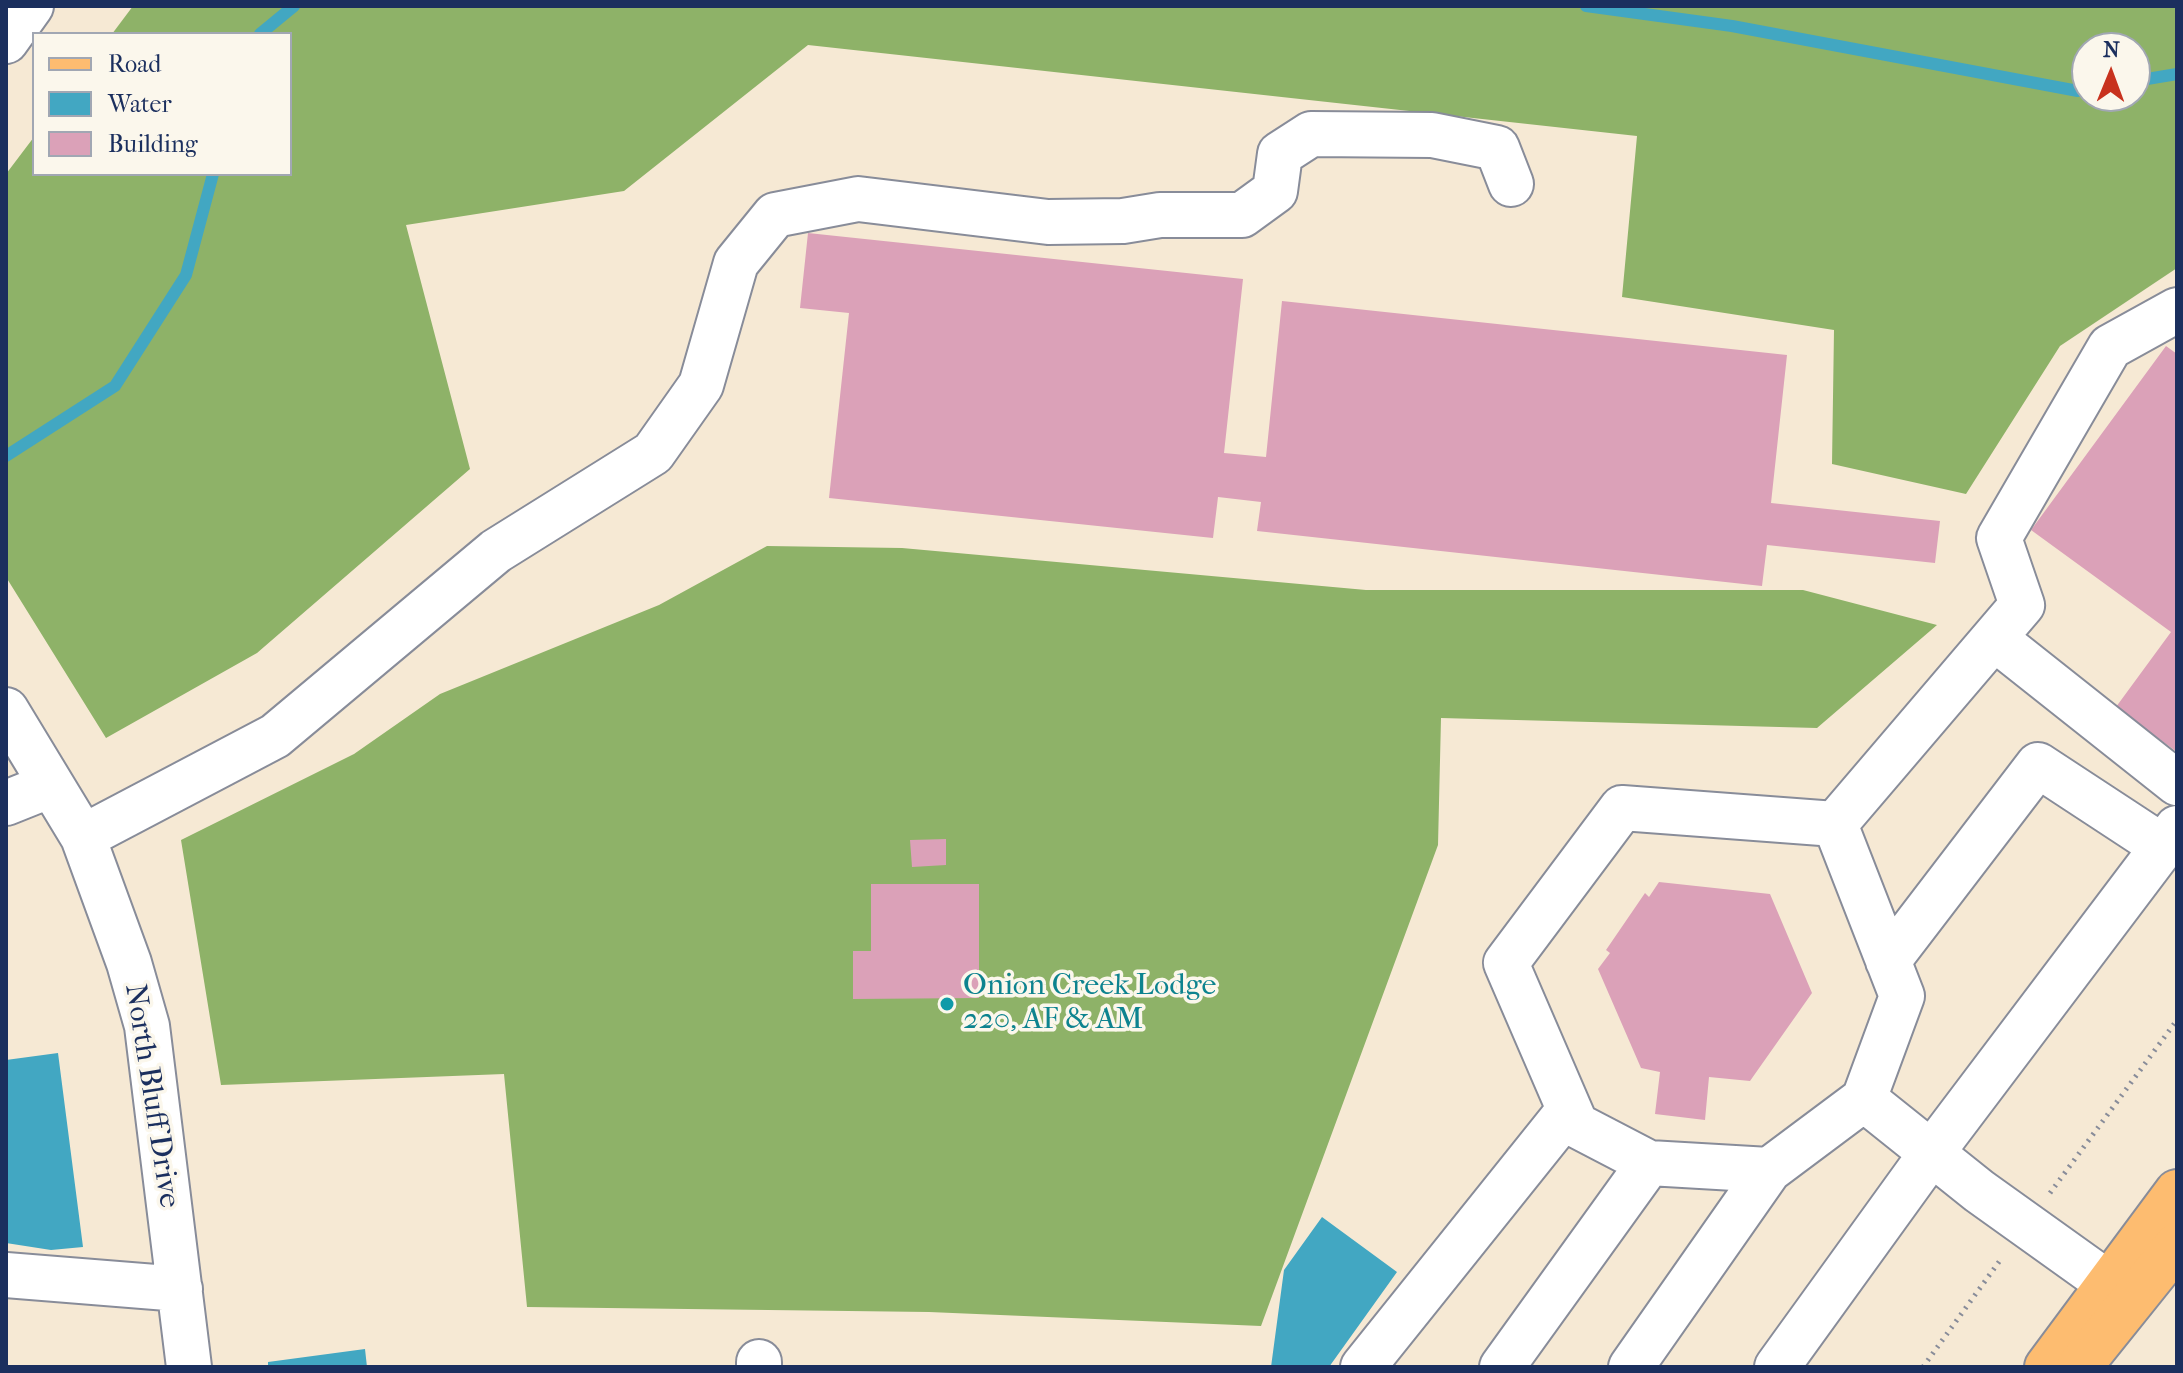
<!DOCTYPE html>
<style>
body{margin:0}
#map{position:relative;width:2183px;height:1373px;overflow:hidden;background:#f6e9d4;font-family:"IM FELL French Canon",serif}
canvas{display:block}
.frame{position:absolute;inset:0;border:8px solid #1b2f5e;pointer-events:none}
.legend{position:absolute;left:32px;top:32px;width:260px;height:144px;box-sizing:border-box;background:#fbf7ec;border:2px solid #a1a7b3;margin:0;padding:10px 14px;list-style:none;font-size:24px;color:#1b2f5e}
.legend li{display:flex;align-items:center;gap:16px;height:40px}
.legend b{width:40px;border:2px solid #a1a7b3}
.north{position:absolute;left:2071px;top:32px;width:80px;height:80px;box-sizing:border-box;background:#fbf7ec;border:2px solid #a1a7b3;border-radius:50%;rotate:1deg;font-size:22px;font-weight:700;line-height:32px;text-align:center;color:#1b2f5e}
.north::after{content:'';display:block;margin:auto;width:28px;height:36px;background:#c8321e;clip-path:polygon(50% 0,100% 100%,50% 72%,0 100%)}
</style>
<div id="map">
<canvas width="2183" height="1373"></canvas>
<div class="frame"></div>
<ul class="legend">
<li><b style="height:10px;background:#fdbc70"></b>Road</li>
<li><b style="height:22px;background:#42a7c2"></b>Water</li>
<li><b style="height:22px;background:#dba1b8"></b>Building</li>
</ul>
<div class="north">N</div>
</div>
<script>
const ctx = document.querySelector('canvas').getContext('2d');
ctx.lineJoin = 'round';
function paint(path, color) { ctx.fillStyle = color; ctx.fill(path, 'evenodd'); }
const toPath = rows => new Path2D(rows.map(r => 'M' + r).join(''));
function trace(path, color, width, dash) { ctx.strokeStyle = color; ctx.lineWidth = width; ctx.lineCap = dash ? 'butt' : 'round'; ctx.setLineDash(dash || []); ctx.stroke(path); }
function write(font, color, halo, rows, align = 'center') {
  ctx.font = font + ' "IM FELL French Canon",serif'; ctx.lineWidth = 7; ctx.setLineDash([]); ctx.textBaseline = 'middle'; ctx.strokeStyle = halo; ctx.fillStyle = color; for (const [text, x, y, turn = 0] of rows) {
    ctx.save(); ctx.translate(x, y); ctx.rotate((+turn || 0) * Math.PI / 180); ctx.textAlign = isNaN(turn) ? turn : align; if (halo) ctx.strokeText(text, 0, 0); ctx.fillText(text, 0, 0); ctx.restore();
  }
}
const forest = toPath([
 [133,6,2177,6,2177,268,2060,346,1966,494,1832,464,1834,330,1622,297,1637,136,808,45,624,191,406,225,470,469,257,653,106,738,6,577,6,174,34,137,34,174,290,174,290,34,112,34],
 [2087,48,2135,48,2135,96,2087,96],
 [767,546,902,548,1366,590,1803,590,1937,625,1817,728,1441,718,1438,845,1261,1326,929,1312,527,1307,504,1074,221,1085,181,840,354,754,440,694,659,605]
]);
const water = toPath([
 [58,1053,83,1247,51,1250,6,1243,6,1060],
 [1322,1217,1397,1272,1329,1367,1271,1367,1284,1270],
 [365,1349,367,1367,268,1367,268,1362]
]);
const stream = toPath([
 [1586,6,1732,26,2078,91,2087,89],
 [260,34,294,6],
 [2135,81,2177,74],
 [6,456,115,386,186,275,213,174]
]);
const building = toPath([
 [808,233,1243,279,1224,453,1266,457,1282,301,1787,355,1771,503,1940,521,1935,563,1767,545,1762,586,1257,531,1261,502,1218,497,1213,538,829,498,849,313,800,308],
 [2166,346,2177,354,2177,752,2116,707,2171,632,2031,530],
 [946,839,946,865,912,867,910,840],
 [1659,882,1770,894,1812,993,1750,1081,1709,1077,1705,1120,1655,1114,1660,1072,1641,1068,1598,969,1610,953,1606,950,1645,893,1649,897],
 [871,884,979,884,979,998,853,999,853,951,871,951]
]);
const path = toPath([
 [2050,1193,2177,1020],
 [1923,1367,2001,1259]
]);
const minor = toPath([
 [6,41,31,6],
 [1994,638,2177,783],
 [6,710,83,837,129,963,147,1026,189,1367],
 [6,803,51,785],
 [1835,824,2022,605,1999,538,2110,347,2177,310],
 [83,837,275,736,496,551,653,453,701,385,736,263,775,215,858,199,1048,222,1123,221,1160,215,1242,215,1275,191,1280,154,1311,134,1432,135,1497,148,1511,184],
 [1888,961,2038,765,2163,847],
 [1864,1099,1769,1170,1649,1163,1576,1125,1506,963,1622,808,1835,824,1902,996,1864,1099,1979,1191,2109,1284],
 [6,1275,180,1289],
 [759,1367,759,1362],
 [1363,1367,1569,1110],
 [1502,1367,1649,1163],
 [1631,1367,1769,1170],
 [1777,1367,1933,1151,2177,828]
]);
const major = toPath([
 [2047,1367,2177,1192]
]);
const highway = toPath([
 [2079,1367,2177,1245]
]);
const markers = [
 [947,1004,8,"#0f9aa8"]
];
const cultureNames = [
 ["Onion Creek Lodge",963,987],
 ["220, AF & AM",963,1021]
];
const streetNames = [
 ["North Bluff Drive",151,1096,81]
];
paint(forest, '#8eb268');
paint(water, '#42a7c2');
trace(stream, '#42a7c2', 12);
paint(building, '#dba1b8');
trace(minor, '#888c99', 48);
trace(major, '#888c99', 48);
trace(highway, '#888c99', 48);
trace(path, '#888c99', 5, [2, 6]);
trace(minor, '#fff', 44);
trace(major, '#fdbc70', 44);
trace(highway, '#fdbc70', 44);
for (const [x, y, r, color] of markers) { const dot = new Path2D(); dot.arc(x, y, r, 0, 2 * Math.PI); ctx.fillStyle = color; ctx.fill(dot); trace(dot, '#fbf7ec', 3); }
write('30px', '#0d838f', '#fbf7ec', cultureNames, 'left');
write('30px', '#1b2f5e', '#fbf7ec', streetNames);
</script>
